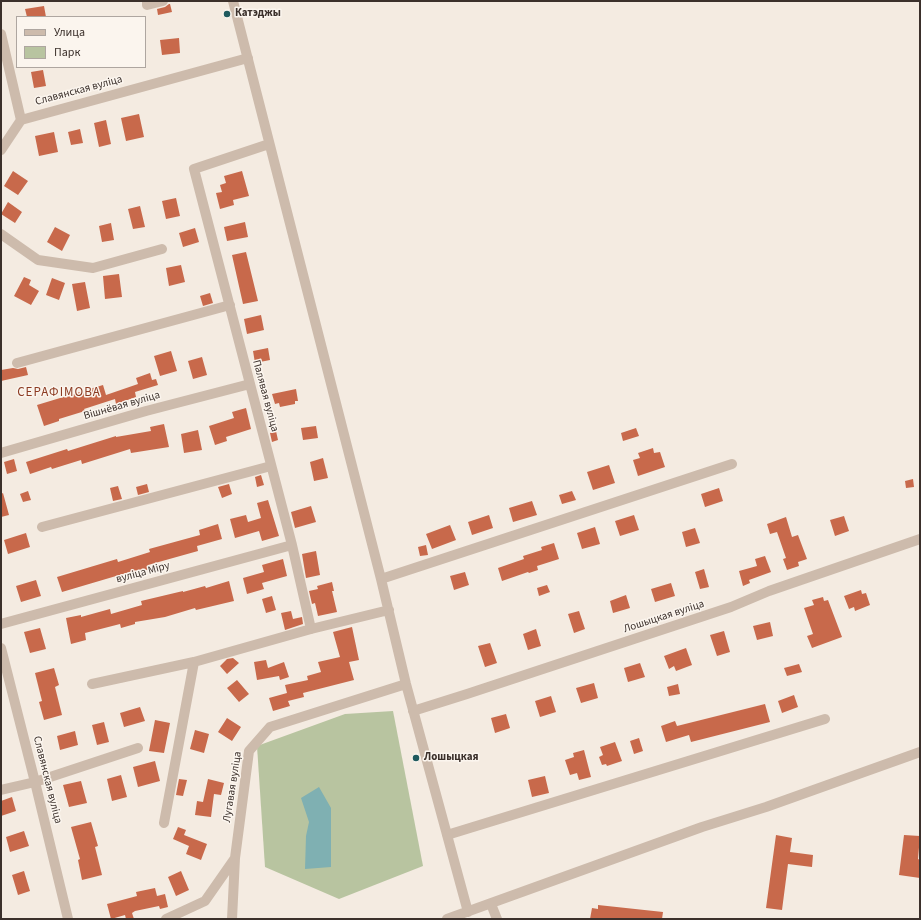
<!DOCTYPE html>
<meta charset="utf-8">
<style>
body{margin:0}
#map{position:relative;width:921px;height:920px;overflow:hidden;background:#f4ebe1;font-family:"Source Sans 3",sans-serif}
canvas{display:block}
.frame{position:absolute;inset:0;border:2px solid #3b302b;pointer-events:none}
.legend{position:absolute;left:16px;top:16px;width:130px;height:52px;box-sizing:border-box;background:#fbf5ee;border:1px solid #aea6a0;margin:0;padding:5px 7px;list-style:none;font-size:12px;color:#3b302b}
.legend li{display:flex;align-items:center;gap:8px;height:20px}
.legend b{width:20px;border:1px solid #aea6a0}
</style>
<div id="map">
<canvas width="921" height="920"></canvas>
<div class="frame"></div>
<ul class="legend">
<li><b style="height:5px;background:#cdbbac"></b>Улица</li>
<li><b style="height:11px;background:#b8c4a0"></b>Парк</li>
</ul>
</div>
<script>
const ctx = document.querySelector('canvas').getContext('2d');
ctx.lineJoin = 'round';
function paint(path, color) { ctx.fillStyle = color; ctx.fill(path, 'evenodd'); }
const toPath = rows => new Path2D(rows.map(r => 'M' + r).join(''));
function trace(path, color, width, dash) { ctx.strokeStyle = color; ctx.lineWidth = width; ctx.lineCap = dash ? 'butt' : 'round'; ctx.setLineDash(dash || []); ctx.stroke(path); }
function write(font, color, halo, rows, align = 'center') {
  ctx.font = font + ' "Source Sans 3",sans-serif'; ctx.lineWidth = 3; ctx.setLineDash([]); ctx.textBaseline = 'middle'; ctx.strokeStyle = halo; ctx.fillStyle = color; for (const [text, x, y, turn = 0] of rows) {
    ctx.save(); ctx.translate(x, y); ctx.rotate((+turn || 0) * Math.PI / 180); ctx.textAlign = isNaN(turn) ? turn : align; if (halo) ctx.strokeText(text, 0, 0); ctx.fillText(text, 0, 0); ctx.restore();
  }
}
const green = toPath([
 [393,711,423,866,339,899,265,867,257,746,345,714]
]);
const water = toPath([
 [319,787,331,808,331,867,305,869,306,836,309,822,301,798]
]);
const building = toPath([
 [169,4,170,4,172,12,158,15,157,9,165,7],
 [44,6,46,17,27,17,25,9],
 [179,38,180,53,162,55,160,40],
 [43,70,46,86,34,88,31,72],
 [139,114,144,137,126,141,121,118],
 [106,120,111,144,99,147,94,123],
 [80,129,83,143,71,145,68,132],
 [54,132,58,152,39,156,35,136],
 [13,171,28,181,18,195,4,186],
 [242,171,249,196,233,200,234,205,220,209,216,193,222,192,220,185,226,183,224,176],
 [176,198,180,216,166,219,162,201],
 [8,202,22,212,15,223,1,214],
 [140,206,145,227,133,229,128,209],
 [245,222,248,237,227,241,224,227],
 [111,223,114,240,102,242,99,226],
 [55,227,70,235,62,251,47,242],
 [195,228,199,242,183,247,179,233],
 [246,252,258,301,243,304,232,255],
 [181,265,185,282,169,286,166,268],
 [119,274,122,297,105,299,103,276],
 [24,277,31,280,29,285,39,291,31,305,14,296],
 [52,278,65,283,59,300,46,295],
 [85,282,90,308,77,311,72,284],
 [210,293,213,303,203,306,200,296],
 [261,315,264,330,247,334,244,319],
 [268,348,270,360,255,363,253,351],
 [171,351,177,371,160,376,154,356],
 [202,357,207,375,193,379,188,361],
 [26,367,28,375,1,381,1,370,13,368,18,369],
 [150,373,152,380,156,379,158,385,135,392,136,397,116,404,115,399,84,409,85,411,59,419,59,421,44,426,37,405,103,385,106,395,138,384,136,378],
 [296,389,298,401,295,401,295,404,280,407,279,403,275,404,272,394],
 [246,408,251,429,226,437,227,441,215,445,209,426,234,418,232,412],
 [164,424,169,447,131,453,130,449,82,464,81,460,52,469,51,467,30,474,26,462,67,449,68,451,116,436,116,437,151,431,150,427],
 [316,426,318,438,303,440,301,428],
 [636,428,639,436,623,441,621,433],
 [198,430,202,450,184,453,181,434],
 [276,431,278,440,272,442,270,433],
 [653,448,654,453,660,452,665,467,638,476,633,460,640,458,638,453],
 [323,458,328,478,314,481,310,462],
 [14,459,17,471,7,474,4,462],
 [609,465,615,483,593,490,587,472],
 [261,475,264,485,257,487,255,477],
 [913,479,914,487,906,488,905,481],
 [147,484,149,492,138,495,136,487],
 [229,484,232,494,222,498,218,487],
 [118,486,122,499,113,501,110,488],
 [719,488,723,501,705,507,701,494],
 [28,491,31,500,23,502,20,494],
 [572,491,576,500,562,504,559,495],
 [3,493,9,515,1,517,1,494],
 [268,500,279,536,262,541,259,531,235,538,230,519,246,515,248,522,261,518,257,503],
 [532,501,537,515,513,522,509,508],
 [311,506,316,522,295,528,291,512],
 [489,515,493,528,472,535,468,522],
 [634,515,639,530,620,536,615,521],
 [844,516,849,531,835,536,830,520],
 [786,517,792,537,798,535,807,559,798,562,799,566,787,570,783,559,786,558,777,532,770,534,767,524],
 [218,524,222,539,197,546,198,551,148,565,149,569,134,574,133,571,62,592,57,577,117,559,118,562,150,552,149,549,200,535,199,530],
 [450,525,456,540,432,549,426,534],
 [595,527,600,544,582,549,577,533],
 [695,528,700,543,686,547,682,532],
 [26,533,30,547,8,554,4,540],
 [554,543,559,559,537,566,538,570,529,573,528,572,502,581,498,568,524,559,523,556,542,550,541,547],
 [426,545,428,555,420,556,418,547],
 [316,551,320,575,306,578,302,554],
 [765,556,771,572,749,580,750,583,743,586,739,571,757,566,755,559],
 [283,559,287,576,262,583,264,589,247,594,243,578,264,572,262,565],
 [704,569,709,587,700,589,695,572],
 [465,572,469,585,454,590,450,576],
 [36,580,41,596,21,602,16,586],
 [229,581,234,601,196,610,195,608,165,617,135,622,135,624,121,628,120,624,85,633,86,640,71,644,66,618,81,615,81,617,110,609,111,614,142,605,141,601,183,591,183,592,205,586,206,588],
 [332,582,334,591,332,591,337,612,318,616,315,603,312,604,309,591,318,589,317,586],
 [671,583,675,596,655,602,651,589],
 [547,585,550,592,539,596,537,588],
 [861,590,862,594,866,593,870,605,855,611,854,607,849,609,844,596],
 [626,595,630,608,613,613,610,601],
 [272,596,276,610,266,613,262,599],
 [823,597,824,601,828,600,842,637,812,648,807,636,813,634,804,608,814,605,812,600],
 [291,611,293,619,302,617,303,624,285,630,281,613],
 [579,611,585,629,574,633,568,614],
 [770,622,773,636,757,640,753,626],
 [352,627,359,660,349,662,354,680,303,693,304,697,288,701,290,706,273,711,269,698,287,693,285,685,308,680,307,676,321,672,318,662,340,657,333,632],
 [40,628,46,649,30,653,24,632],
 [536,629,541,646,528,650,523,634],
 [724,631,730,652,717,656,710,635],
 [490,643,497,663,485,667,478,646],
 [686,648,692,665,676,671,674,666,669,669,664,656],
 [233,658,239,663,227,674,220,666,227,659],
 [266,660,268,668,284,662,289,677,280,680,279,676,257,680,254,662],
 [640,663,645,677,628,682,624,668],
 [799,664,802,672,787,676,784,668],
 [54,668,59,685,55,687,62,715,44,720,39,702,42,701,35,673],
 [237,680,249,694,239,702,227,688],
 [594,683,598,698,581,703,576,688],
 [678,684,680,694,669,696,667,687],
 [794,695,798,707,782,713,778,701],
 [551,696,556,712,540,717,535,701],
 [765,704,770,722,691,742,689,735,666,742,661,726,675,721,677,726],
 [140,707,145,721,124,727,120,713],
 [506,714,510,728,495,733,491,718],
 [227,718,241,727,232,741,218,732],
 [155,720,170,723,164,753,149,751],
 [104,722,109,742,97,745,92,725],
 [195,730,209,734,204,753,190,749],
 [75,731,78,745,60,750,57,736],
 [639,738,643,751,634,754,630,741],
 [615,742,622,761,607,766,606,764,602,765,599,757,603,755,600,747],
 [584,750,591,777,579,780,577,773,570,775,565,760,574,757,573,753],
 [155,761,160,781,138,787,133,767],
 [121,775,127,797,112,801,107,779],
 [545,776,549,793,532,797,528,780],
 [179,779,187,780,183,796,176,795],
 [208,779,224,783,221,795,214,794,211,817,195,815,197,801,203,802],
 [81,781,87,803,69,807,63,785],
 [12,797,16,811,1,816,1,801],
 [91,822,98,846,95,847,102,875,82,880,78,860,80,859,71,827],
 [178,827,186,830,184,835,207,844,201,860,186,854,189,846,173,839],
 [24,831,29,846,10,852,6,837],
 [776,835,792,838,790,852,813,855,812,867,788,864,782,910,766,908],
 [904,835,920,836,918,859,920,860,920,878,899,875],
 [24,871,30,891,18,895,12,875],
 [181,871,189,890,176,896,168,877],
 [155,888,157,896,165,894,168,907,160,909,159,906,135,911,132,913,134,919,126,919,125,915,111,919,107,904,137,896,136,892],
 [598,905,663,912,662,919,590,919,592,908,598,909]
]);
const minor = toPath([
 [147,1,147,5,163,1],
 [233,1,381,579,406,684,468,912],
 [1,34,21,120],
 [269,144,194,169,292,545,311,629],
 [1,150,21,120,248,58],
 [1,234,38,260,93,268,162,249],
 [17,363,230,305],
 [1,453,146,411,250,384],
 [42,527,271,466],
 [381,579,732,464],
 [1,624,292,545],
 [1,648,35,782,68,919],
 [92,684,194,662,311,629,389,610],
 [413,711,467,694,731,607,769,591,920,539],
 [1,790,35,782,138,748],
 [164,823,194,662],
 [447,835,825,719],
 [491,904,497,919],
 [166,919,205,901,235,858],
 [232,919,235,858,249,751,270,727,406,684],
 [447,919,702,827,766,807,920,752]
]);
const markers = [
 [227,14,4,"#1f5a5e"],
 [416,758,4,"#1f5a5e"]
];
const poiNames = [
 ["Катэджы",235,14],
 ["Лошыцкая",424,758]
];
const streetNames = [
 ["Славянская вуліца",79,91,-15],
 ["Палявая вуліца",265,396,75],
 ["Вішнёвая вуліца",122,406,-16],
 ["вуліца Міру",143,573,-15],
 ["Лошыцкая вуліца",664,617,-18],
 ["Славянская вуліца",47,780,76],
 ["Лугавая вуліца",233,787,-81]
];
const quarterNames = [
 ["СЕРАФІМОВА",59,393]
];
paint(green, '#b8c4a0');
paint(water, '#7fb0b2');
paint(building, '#c8694b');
trace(minor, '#cdbbac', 10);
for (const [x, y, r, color] of markers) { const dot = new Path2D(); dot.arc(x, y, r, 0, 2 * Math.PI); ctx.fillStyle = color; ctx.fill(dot); trace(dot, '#fbf5ee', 1.5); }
write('bold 11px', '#3b302b', '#fbf5ee', poiNames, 'left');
write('11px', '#3b302b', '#fbf5ee', streetNames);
ctx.letterSpacing = '1px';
write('13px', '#8c3b22', '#fbf5ee', quarterNames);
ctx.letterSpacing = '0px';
</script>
